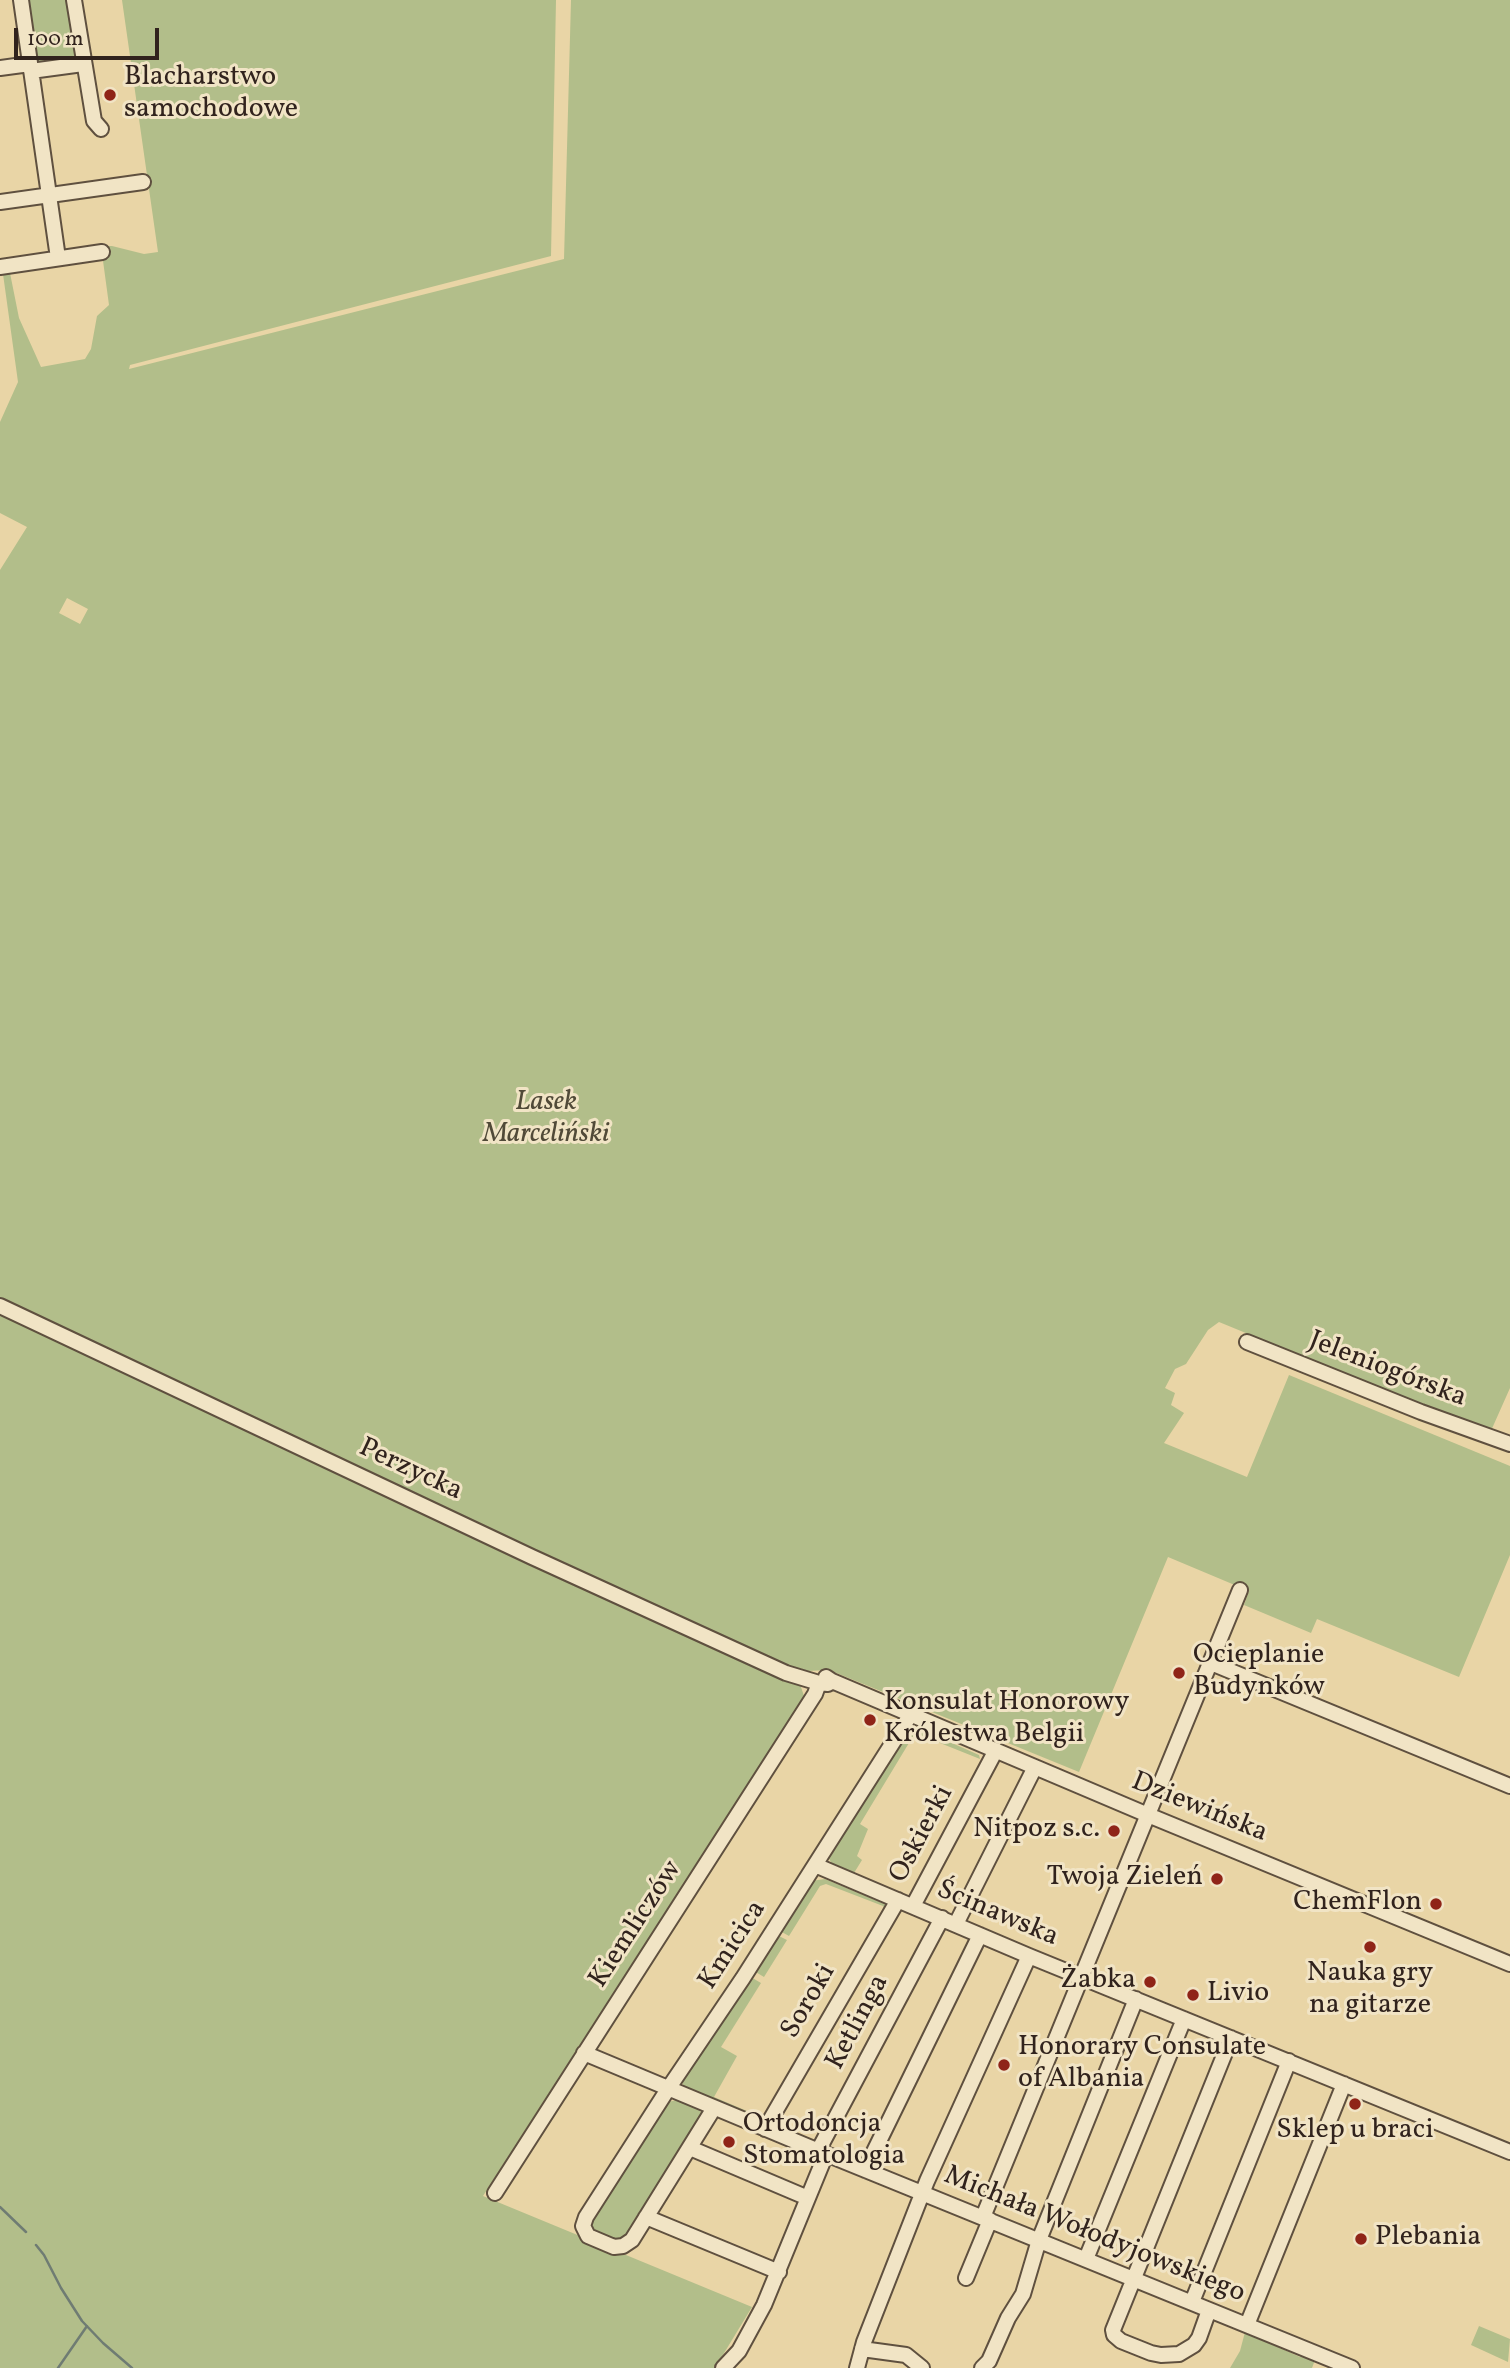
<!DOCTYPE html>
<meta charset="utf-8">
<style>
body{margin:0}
#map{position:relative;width:1510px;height:2368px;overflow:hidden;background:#e9d5a6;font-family:Vollkorn,serif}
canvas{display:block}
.scale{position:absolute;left:14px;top:28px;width:145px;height:32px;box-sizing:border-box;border:4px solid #31231d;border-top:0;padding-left:9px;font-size:21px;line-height:24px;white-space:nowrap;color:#31231d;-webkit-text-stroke:5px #f1e4c5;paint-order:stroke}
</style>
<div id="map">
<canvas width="1510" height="2368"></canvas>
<div class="scale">100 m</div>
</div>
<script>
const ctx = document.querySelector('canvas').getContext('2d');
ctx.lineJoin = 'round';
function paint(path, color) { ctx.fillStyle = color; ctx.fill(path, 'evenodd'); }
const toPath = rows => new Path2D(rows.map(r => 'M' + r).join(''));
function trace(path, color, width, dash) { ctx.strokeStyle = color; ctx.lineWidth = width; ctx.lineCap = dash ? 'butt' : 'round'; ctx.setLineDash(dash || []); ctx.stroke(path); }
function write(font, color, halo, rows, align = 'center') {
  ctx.font = font + ' Vollkorn,serif'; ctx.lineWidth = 6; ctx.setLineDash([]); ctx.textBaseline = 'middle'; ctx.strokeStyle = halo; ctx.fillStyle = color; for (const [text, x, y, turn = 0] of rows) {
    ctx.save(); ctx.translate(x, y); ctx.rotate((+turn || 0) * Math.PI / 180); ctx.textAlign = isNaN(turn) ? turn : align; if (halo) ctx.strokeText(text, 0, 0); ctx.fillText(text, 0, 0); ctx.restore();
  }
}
const green = toPath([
 [28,0,71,0,77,59,37,64],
 [122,0,556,0,551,256,130,365,129,369,564,259,571,0,1510,0,1510,1388,1490,1433,1219,1322,1208,1330,1186,1364,1175,1369,1165,1388,1175,1393,1171,1405,1184,1413,1164,1443,1247,1477,1289,1375,1510,1466,1510,1555,1459,1677,1317,1619,1311,1633,1244,1605,1249,1591,1168,1557,1079,1772,829,1670,808,1671,800,1684,804,1696,483,2196,752,2307,715,2368,0,2368,0,570,27,527,0,513,0,422,18,382,3,274,10,273,19,318,41,367,85,359,91,349,97,316,109,305,101,246,112,246,144,254,158,252],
 [67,598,88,609,80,624,59,613],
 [918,1728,979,1755,980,1759,915,1733,860,1824,868,1829,857,1856,862,1860,854,1873,832,1864,827,1855,909,1729],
 [825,1879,887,1905,885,1910,883,1906,826,1884,820,1886,789,1936,780,1931,787,1917,791,1917,795,1911,793,1909,811,1881],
 [777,1935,787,1940,764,1977,754,1971],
 [749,1976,761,1983,721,2047,737,2056,714,2097,747,2111,746,2114,684,2088,682,2080],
 [677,2100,700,2110,702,2116,624,2242,591,2235,590,2219,668,2102],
 [1479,2326,1510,2339,1508,2362,1471,2345],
 [1245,2332,1300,2357,1302,2355,1315,2360,1312,2368,1230,2368,1240,2351]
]);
const stream = toPath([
 [0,2207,26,2232],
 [36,2245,44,2255,61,2288,82,2321,103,2343,132,2368],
 [58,2368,87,2326]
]);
const minor = toPath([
 [21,0,58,258],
 [74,0,94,121,101,129],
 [0,68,30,64],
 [31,71,83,64],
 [0,202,143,182],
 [0,267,102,252],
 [0,1306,532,1557,786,1673,819,1683,828,1684,832,1681],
 [1247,1342,1421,1412,1510,1444],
 [1211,1663,1510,1786],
 [826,1677,832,1681,1148,1815,1510,1964],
 [815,1865,1029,1956,1510,2152],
 [913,1906,996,1750],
 [956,1924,1035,1767],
 [584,2053,826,2154,1352,2368],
 [714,2108,632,2240,623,2246,614,2247,588,2236,583,2226,586,2217,668,2089,743,1978,911,1714],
 [765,2129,898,1900],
 [690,2148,808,2198],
 [818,2151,942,1918],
 [865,2170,980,1935],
 [495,2193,815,1694,819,1683],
 [646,2217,779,2272],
 [983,2217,1240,1590],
 [1086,2259,1184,2019],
 [966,2278,990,2220],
 [1192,2302,1289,2061],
 [1209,2310,1199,2338,1194,2345,1179,2354,1161,2355,1151,2353,1121,2341,1114,2335,1113,2330,1231,2038],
 [1247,2325,1344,2084],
 [862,2349,906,2355,922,2368],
 [723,2368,739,2351,764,2305,826,2154],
 [857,2368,864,2342,927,2181,1029,1956],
 [982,2368,989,2361,1008,2318,1023,2294,1039,2240,1136,1999]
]);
const markers = [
 [110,95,7,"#8f2418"],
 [1179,1673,7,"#8f2418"],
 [870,1720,7,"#8f2418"],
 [1114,1831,7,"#8f2418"],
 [1217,1879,7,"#8f2418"],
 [1436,1904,7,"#8f2418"],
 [1370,1947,7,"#8f2418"],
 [1150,1982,7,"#8f2418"],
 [1193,1995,7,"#8f2418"],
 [1004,2065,7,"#8f2418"],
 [1355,2104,7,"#8f2418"],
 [729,2142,7,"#8f2418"],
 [1361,2239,7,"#8f2418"]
];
const poiNames = [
 ["Blacharstwo",124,79],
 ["samochodowe",124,111],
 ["Ocieplanie",1193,1657],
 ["Budynków",1193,1689],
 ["Konsulat Honorowy",884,1704],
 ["Królestwa Belgii",884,1736],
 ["Nitpoz s.c.",1100,1831,"right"],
 ["Twoja Zieleń",1203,1879,"right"],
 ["ChemFlon",1422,1904,"right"],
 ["Nauka gry",1370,1975,"center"],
 ["na gitarze",1370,2007,"center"],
 ["Żabka",1136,1982,"right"],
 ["Livio",1207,1995],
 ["Honorary Consulate",1018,2049],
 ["of Albania",1018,2081],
 ["Ortodoncja",743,2126],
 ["Stomatologia",743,2158],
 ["Sklep u braci",1355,2132,"center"],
 ["Plebania",1375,2239]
];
const parkNames = [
 ["Lasek",546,1104],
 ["Marceliński",546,1136]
];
const streetNames = [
 ["Jeleniogórska",1387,1371,21],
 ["Perzycka",410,1471,25],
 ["Dziewińska",1199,1809,22],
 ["Oskierki",923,1835,-62],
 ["Ścinawska",997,1915,23],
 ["Kiemliczów",637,1925,-57],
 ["Kmicica",734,1946,-57],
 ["Soroki",810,2002,-60],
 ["Ketlinga",859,2023,-62],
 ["Michała Wołodyjowskiego",1094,2236,22]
];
paint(green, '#b2be8a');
trace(stream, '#6f7c73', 2.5);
trace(minor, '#5f503f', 18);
trace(minor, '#f1e4c5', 14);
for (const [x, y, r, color] of markers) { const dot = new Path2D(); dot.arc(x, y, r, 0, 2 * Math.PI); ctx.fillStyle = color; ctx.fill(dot); trace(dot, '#f1e4c5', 2.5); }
write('28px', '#31231d', '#f1e4c5', poiNames, 'left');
write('italic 28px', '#514a38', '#f1e4c5', parkNames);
write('28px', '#31231d', '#f1e4c5', streetNames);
</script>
